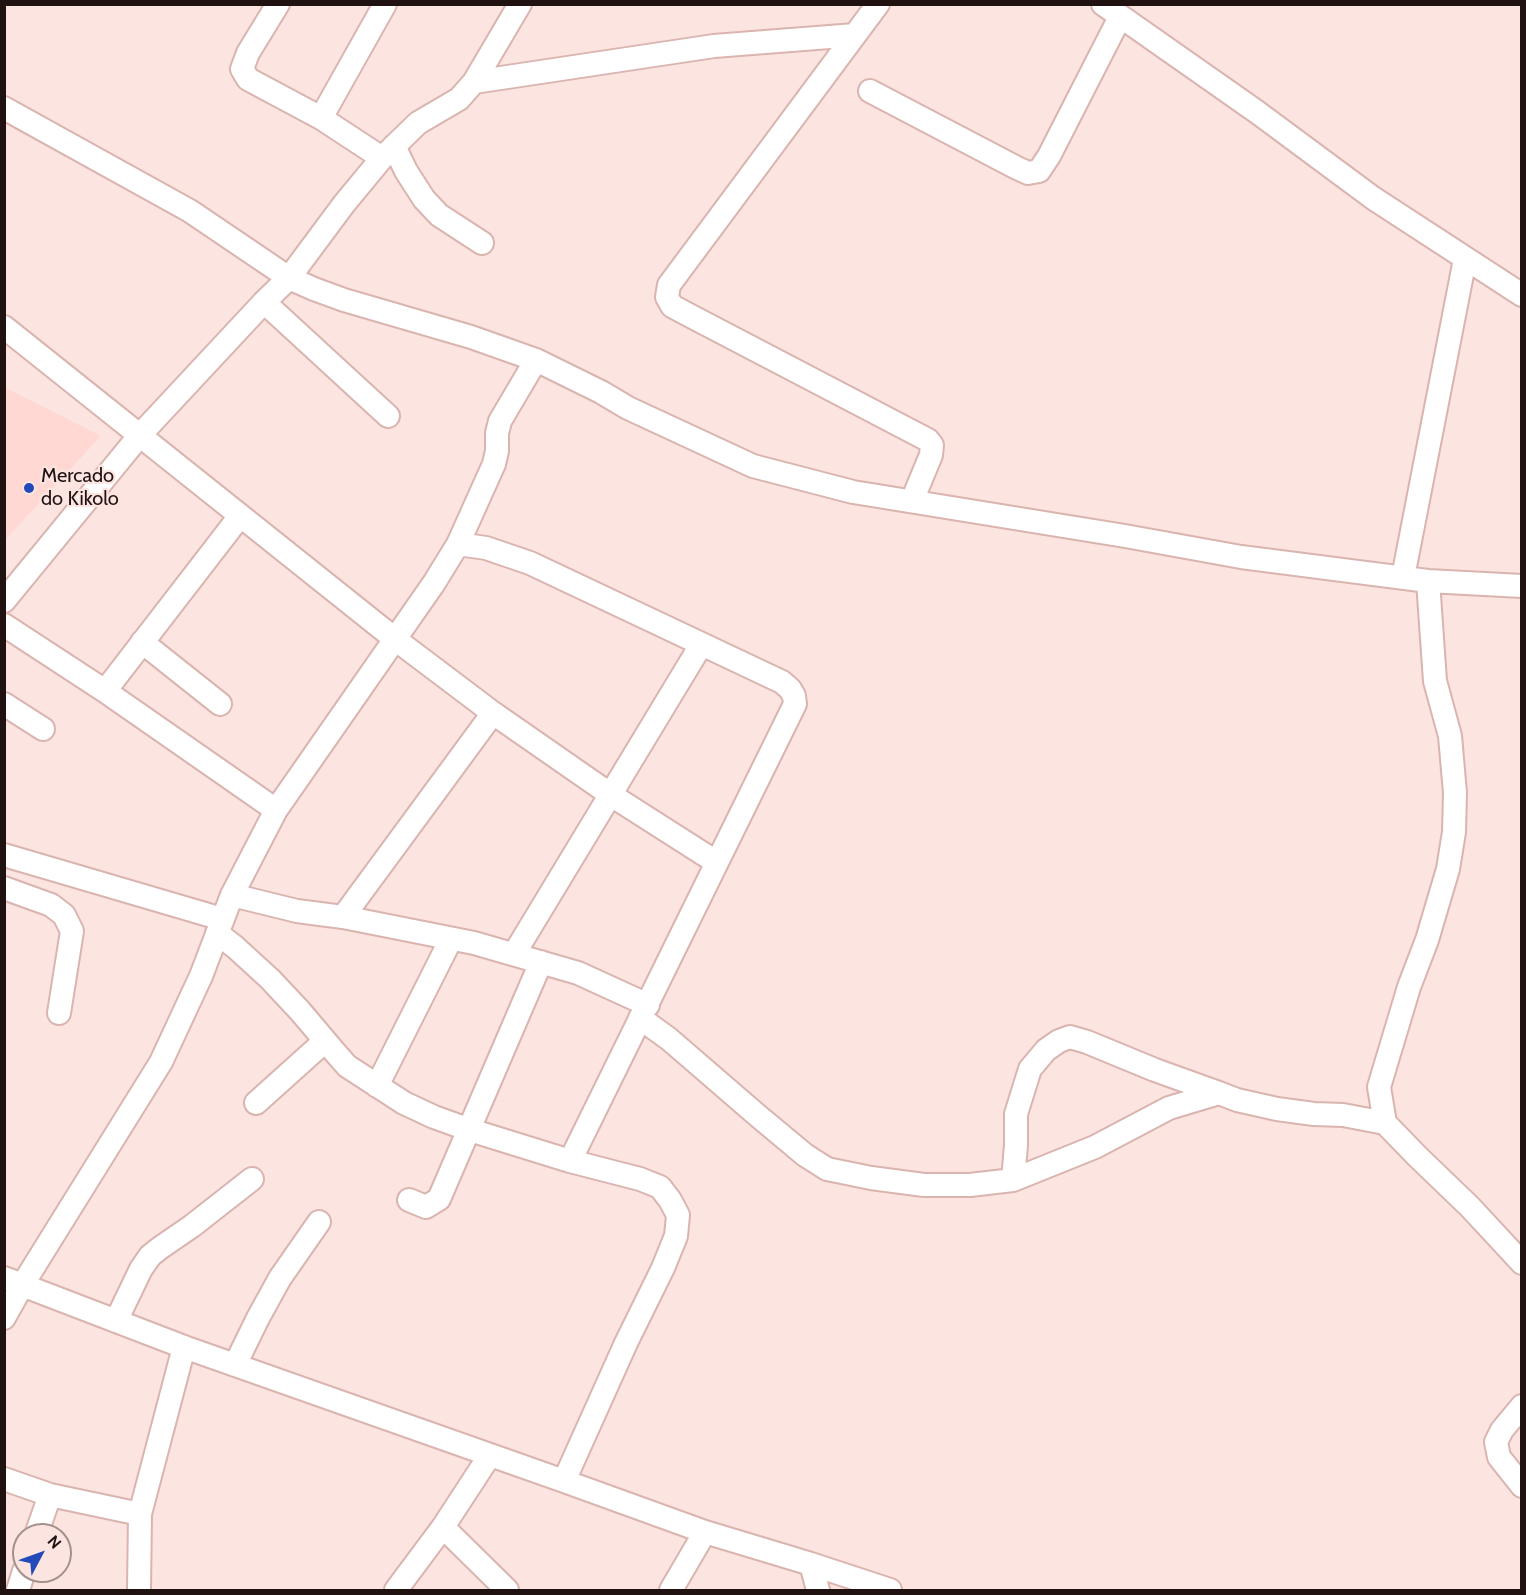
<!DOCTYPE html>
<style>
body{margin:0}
#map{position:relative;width:1526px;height:1595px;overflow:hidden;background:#fce4e1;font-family:Cabin,sans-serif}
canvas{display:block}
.frame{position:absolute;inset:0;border:6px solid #1f1210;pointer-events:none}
.north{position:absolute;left:12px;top:1523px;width:60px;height:60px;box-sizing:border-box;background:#fce4e1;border:2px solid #a4908d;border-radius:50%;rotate:49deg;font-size:16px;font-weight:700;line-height:24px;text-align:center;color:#1f1210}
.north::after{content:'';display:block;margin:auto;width:21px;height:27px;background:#224bb9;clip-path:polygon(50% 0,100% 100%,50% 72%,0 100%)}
</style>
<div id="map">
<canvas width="1526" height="1595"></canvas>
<div class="frame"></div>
<div class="north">N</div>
</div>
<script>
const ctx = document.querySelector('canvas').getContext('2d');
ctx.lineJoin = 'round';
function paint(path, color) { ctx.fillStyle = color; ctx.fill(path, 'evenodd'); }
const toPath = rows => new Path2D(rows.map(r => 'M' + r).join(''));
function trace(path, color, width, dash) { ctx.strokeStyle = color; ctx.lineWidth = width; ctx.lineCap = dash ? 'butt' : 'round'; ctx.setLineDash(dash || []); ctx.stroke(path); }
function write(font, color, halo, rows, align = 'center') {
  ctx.font = font + ' Cabin,sans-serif'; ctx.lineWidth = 4.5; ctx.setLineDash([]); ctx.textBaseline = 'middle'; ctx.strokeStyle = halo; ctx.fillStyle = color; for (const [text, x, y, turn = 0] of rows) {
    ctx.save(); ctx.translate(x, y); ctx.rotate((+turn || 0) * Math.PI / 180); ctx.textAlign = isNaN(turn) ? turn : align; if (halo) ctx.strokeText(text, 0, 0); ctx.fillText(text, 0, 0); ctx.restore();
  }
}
const built = toPath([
 [4,387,101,436,5,540,4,540]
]);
const minor = toPath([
 [278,4,248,53,242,69,248,79,321,118,382,158],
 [878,4,669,285,667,297,672,306,685,313,928,440,932,445,931,455,912,501],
 [1103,4,1257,112,1373,198,1522,295],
 [474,82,714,46,855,35],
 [870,91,1017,168,1028,173,1039,171,1049,156,1120,17],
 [4,108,190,211,289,278,314,289,344,300,471,337,536,360,601,392,628,408,753,466,853,492,1125,536,1241,557,1428,581,1522,586],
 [321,118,385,4],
 [394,146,406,171,424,199,439,215,482,243],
 [264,302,388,416],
 [4,327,395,639,493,713,611,795,716,862],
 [458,544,494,464,497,451,497,433,500,421,536,360],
 [1403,577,1465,259],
 [4,601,140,435,264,302,289,278,344,204,382,158,418,123,459,99,474,82,520,4],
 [4,625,105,691,276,810],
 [142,642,220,704],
 [105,691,240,516],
 [4,704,43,729],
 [4,855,222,919],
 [4,888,51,905,64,915,72,931,59,1013],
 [232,895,297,911,343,917,474,943,578,973,648,1005],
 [343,917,493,713],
 [217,933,235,947,270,979,300,1011,333,1050,347,1066,404,1103,434,1117,470,1130,570,1161,640,1179,660,1187,670,1200,678,1215,676,1236,663,1268,626,1343,564,1481],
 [514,954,701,645],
 [640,1018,669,1039,757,1115,805,1155,827,1169,871,1178,924,1185,970,1185,1013,1180,1095,1147,1169,1108,1219,1093,1237,1100,1277,1109,1314,1114,1343,1115,1385,1123,1379,1087,1409,987,1427,940,1448,869,1454,832,1455,793,1450,736,1435,681,1428,581],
 [377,1086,451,939],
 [256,1103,325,1041],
 [1385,1123,1417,1156,1470,1207,1522,1263],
 [1013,1180,1016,1145,1016,1114,1030,1069,1046,1050,1059,1041,1070,1037,1087,1042,1155,1070,1219,1093],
 [409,1200,426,1207,439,1199,541,962],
 [4,1278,184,1347,564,1481,705,1532,811,1564,890,1590],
 [4,1318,23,1284,161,1062,201,976,232,895,276,810,434,583,458,544,486,548,530,563,782,682,790,689,794,696,795,704,570,1161],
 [116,1321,141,1269,150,1256,160,1248,192,1226,252,1179],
 [235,1365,258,1318,280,1278,319,1222],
 [1522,1406,1502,1430,1496,1442,1499,1457,1522,1486],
 [4,1479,50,1495,140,1514],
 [443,1527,507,1590],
 [36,1535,50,1495],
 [811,1564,818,1590],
 [18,1590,24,1571],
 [139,1590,140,1514,184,1347],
 [396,1590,443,1527,490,1455],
 [671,1590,705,1532]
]);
const markers = [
 [29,488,6,"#224bb9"]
];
const poiNames = [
 ["Mercado",41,476],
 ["do Kikolo",41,499]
];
paint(built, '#ffd8d3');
trace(minor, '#dab4af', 26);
trace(minor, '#fff', 22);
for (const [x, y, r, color] of markers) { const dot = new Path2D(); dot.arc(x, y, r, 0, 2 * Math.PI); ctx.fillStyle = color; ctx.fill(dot); trace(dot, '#fce4e1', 2); }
write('20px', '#1f1210', '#fce4e1', poiNames, 'left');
</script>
